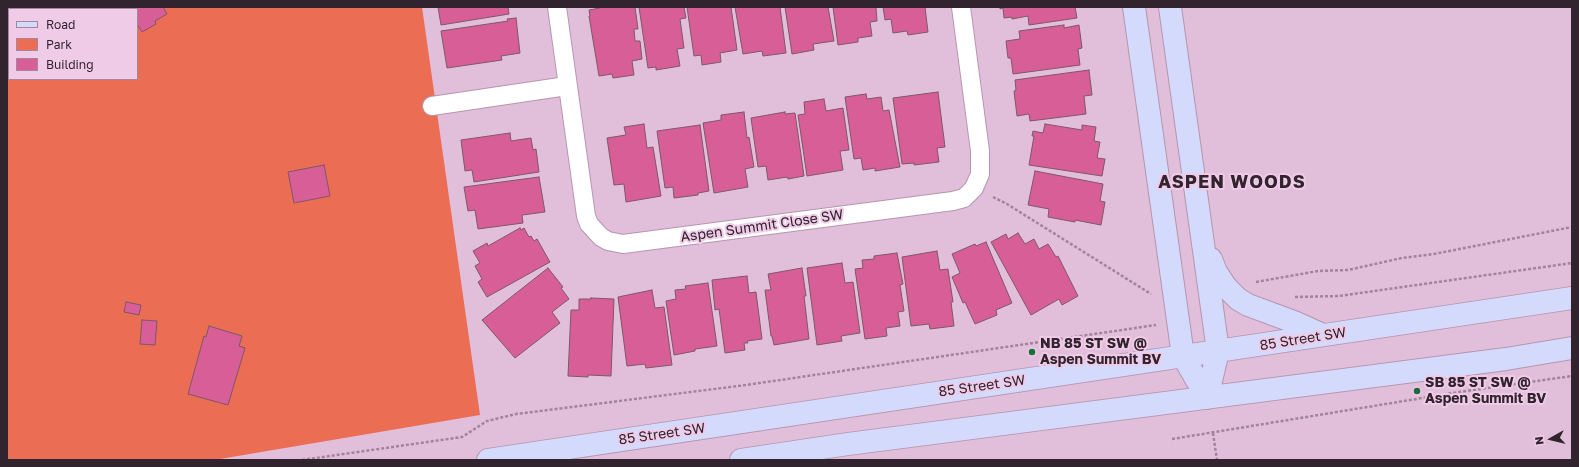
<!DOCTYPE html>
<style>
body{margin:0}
#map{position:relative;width:1579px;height:467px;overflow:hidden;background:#e1beda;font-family:"Golos Text",sans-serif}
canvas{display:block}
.frame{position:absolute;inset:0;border:8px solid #32242f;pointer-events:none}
.legend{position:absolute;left:8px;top:8px;width:130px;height:72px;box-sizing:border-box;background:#efcbe7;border:1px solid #a3889d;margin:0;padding:5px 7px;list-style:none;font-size:12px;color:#32242f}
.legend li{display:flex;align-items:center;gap:8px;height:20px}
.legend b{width:20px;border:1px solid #a3889d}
.north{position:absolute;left:1531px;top:419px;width:40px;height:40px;-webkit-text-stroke:3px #efcbe7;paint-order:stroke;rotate:262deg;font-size:11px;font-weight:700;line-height:16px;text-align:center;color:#32242f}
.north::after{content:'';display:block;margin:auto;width:14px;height:18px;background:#32242f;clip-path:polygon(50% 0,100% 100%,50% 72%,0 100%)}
</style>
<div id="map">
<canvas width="1579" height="467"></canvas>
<div class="frame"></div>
<ul class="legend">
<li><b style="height:5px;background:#d4dafb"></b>Road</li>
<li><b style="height:11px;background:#eb6d53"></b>Park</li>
<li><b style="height:11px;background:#d85e98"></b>Building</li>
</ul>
<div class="north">N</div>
</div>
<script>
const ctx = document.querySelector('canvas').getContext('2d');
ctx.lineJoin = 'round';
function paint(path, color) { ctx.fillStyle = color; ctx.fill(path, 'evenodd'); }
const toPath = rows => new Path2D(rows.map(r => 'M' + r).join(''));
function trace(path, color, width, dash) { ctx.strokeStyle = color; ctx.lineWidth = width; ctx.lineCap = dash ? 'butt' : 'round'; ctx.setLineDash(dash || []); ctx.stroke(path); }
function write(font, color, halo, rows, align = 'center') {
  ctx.font = font + ' "Golos Text",sans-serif'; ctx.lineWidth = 4; ctx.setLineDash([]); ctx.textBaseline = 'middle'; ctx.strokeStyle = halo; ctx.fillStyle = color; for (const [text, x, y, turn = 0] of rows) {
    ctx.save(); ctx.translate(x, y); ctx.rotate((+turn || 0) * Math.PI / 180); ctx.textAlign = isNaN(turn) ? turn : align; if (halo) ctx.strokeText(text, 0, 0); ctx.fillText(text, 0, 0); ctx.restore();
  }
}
const green = toPath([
 [7,7,422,7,480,415,214,460,7,460],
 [9,9,137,9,137,79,9,79]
]);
const building = toPath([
 [127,7,163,7,167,14,155,21,156,24,142,32,137,24,137,9,128,9,127,7],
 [438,7,508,7,509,14,441,25,438,7],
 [600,7,635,7,638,29,634,29,635,41,640,41,642,59,632,61,634,75,613,78,612,74,599,76,589,16,590,16,589,10,600,8,600,7],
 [639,7,684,7,686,18,680,19,684,48,677,49,680,66,656,70,656,67,648,68,639,7],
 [687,7,731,7,737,50,720,53,721,62,702,65,701,55,694,56,687,7],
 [735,7,780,7,786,53,763,56,762,51,743,54,735,7],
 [785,7,828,7,834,41,813,44,814,50,792,54,785,7],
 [833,7,876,7,877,21,870,22,872,36,858,38,858,42,838,45,833,7],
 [883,7,925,7,928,32,908,35,907,31,893,33,891,19,885,20,883,7],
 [1000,7,1075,7,1077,18,1029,25,1028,16,1012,19,1012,17,1004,18,1003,8,1000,9,1000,7],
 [516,18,520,53,501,56,502,60,447,68,441,31,508,21,507,19,516,18],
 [1064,25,1064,28,1079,25,1082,48,1078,49,1080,65,1013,74,1011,58,1008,58,1006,41,1020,39,1019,31,1064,25],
 [1089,70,1092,95,1084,96,1086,114,1030,121,1029,114,1017,116,1014,91,1016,90,1015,80,1089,70],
 [938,92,945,147,937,148,939,162,914,165,914,163,902,164,893,98,938,92],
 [866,94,867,99,881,97,883,111,889,110,900,167,875,171,875,168,863,170,861,158,854,159,845,97,866,94],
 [824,99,826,111,843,108,849,150,840,151,843,170,807,176,798,115,805,114,804,102,824,99],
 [744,112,747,138,749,137,754,167,745,169,748,187,714,193,703,123,721,120,721,115,744,112],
 [785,112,785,114,795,113,804,176,788,179,787,177,768,180,766,166,758,167,751,118,785,112],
 [644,124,647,148,653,147,661,196,626,202,624,184,614,185,607,138,626,135,624,127,644,124],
 [1045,124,1082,130,1082,125,1096,127,1094,141,1100,142,1097,158,1105,159,1102,176,1029,165,1034,136,1032,136,1033,131,1043,133,1045,124],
 [700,125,709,191,698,193,698,195,674,198,673,187,665,188,657,131,700,125],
 [510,133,511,141,531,138,533,150,536,149,539,172,474,182,472,170,465,171,461,140,510,133],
 [324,165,330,196,294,203,288,172,324,165],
 [1035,171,1103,184,1100,201,1105,202,1101,225,1075,220,1075,222,1048,217,1049,209,1028,205,1035,171],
 [539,177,545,212,522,215,523,223,478,229,475,210,468,211,464,187,539,177],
 [520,228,521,230,524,228,529,237,531,236,534,241,537,239,550,262,487,297,478,282,482,279,475,266,480,263,473,251,487,243,488,246,520,228],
 [1018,233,1025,244,1034,239,1039,249,1048,244,1056,257,1058,256,1078,296,1062,305,1059,299,1031,315,991,242,1006,234,1008,239,1018,233],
 [986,242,1012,303,996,310,997,315,975,324,965,302,963,303,952,277,960,273,952,254,975,244,976,246,986,242],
 [937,251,940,270,948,269,953,302,951,302,954,326,930,329,929,324,911,326,902,257,937,251],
 [897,253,903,284,900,285,904,311,898,312,900,326,886,328,887,336,865,339,855,269,863,268,862,260,874,259,874,256,897,253],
 [842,263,845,283,853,282,860,333,841,336,842,341,817,345,807,268,842,263],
 [548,268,563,287,561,288,569,299,552,312,560,323,515,358,482,320,548,268],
 [802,268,806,296,804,296,809,339,774,345,772,336,771,336,765,290,771,290,768,274,802,268],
 [747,276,749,293,756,292,762,339,747,341,748,343,744,343,745,350,725,353,719,309,715,310,712,280,747,276],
 [708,283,717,346,695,349,695,351,674,355,666,301,676,299,675,290,686,289,685,286,708,283],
 [652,290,655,308,664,307,672,365,646,368,645,364,627,366,618,297,652,290],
 [591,298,614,299,611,376,588,375,588,377,568,376,571,310,579,310,579,299,591,299,591,298],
 [126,302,141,305,139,315,124,312,126,302],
 [142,320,157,321,155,345,140,344,142,320],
 [209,326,242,336,239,346,245,348,228,405,188,394,204,336,206,337,209,326]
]);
const path = toPath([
 [993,197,1007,204,1151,294],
 [1256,282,1318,271,1348,270,1402,258,1434,254,1572,227],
 [1295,297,1339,296,1572,263],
 [1213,433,1217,460],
 [1172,439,1459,392,1572,376],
 [302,460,462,437,487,421,516,414,746,385,1156,325]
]);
const street = toPath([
 [557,7,586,216,589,224,601,237,608,241,623,244,953,201,964,198,974,188,980,174,980,151,961,7],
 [432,106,567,86]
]);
const secondary = toPath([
 [1134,7,1183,356,1207,398],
 [1170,7,1218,351,1207,398],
 [1211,259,1216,272,1226,287,1238,299,1248,305,1294,322,1323,335],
 [488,460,1572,298],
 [741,460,848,444,1506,359,1572,348]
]);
const markers = [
 [1032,352,4,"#1b6c3d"],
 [1417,391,4,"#1b6c3d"]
];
const streetNames = [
 ["Aspen Summit Close SW",762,226,-8],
 ["85 Street SW",1303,339,-9],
 ["85 Street SW",982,386,-8],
 ["85 Street SW",662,434,-8]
];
const poiNames = [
 ["NB 85 ST SW @",1040,344],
 ["Aspen Summit BV",1040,360],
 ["SB 85 ST SW @",1425,383],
 ["Aspen Summit BV",1425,399]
];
const districtNames = [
 ["ASPEN WOODS",1232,182]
];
paint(green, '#eb6d53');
paint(building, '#d85e98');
trace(building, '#7e5767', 1);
trace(street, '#b795b0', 20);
trace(secondary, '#b795b0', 24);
trace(path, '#a0859a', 2.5, [3, 2]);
trace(street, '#fff', 18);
trace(secondary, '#d4dafb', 22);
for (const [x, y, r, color] of markers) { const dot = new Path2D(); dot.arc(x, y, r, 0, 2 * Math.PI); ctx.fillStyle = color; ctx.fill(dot); trace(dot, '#efcbe7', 1.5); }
write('14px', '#32242f', '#efcbe7', streetNames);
write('bold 14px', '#32242f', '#efcbe7', poiNames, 'left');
ctx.letterSpacing = '1px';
write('bold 18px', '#32242f', '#efcbe7', districtNames);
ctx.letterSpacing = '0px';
</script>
